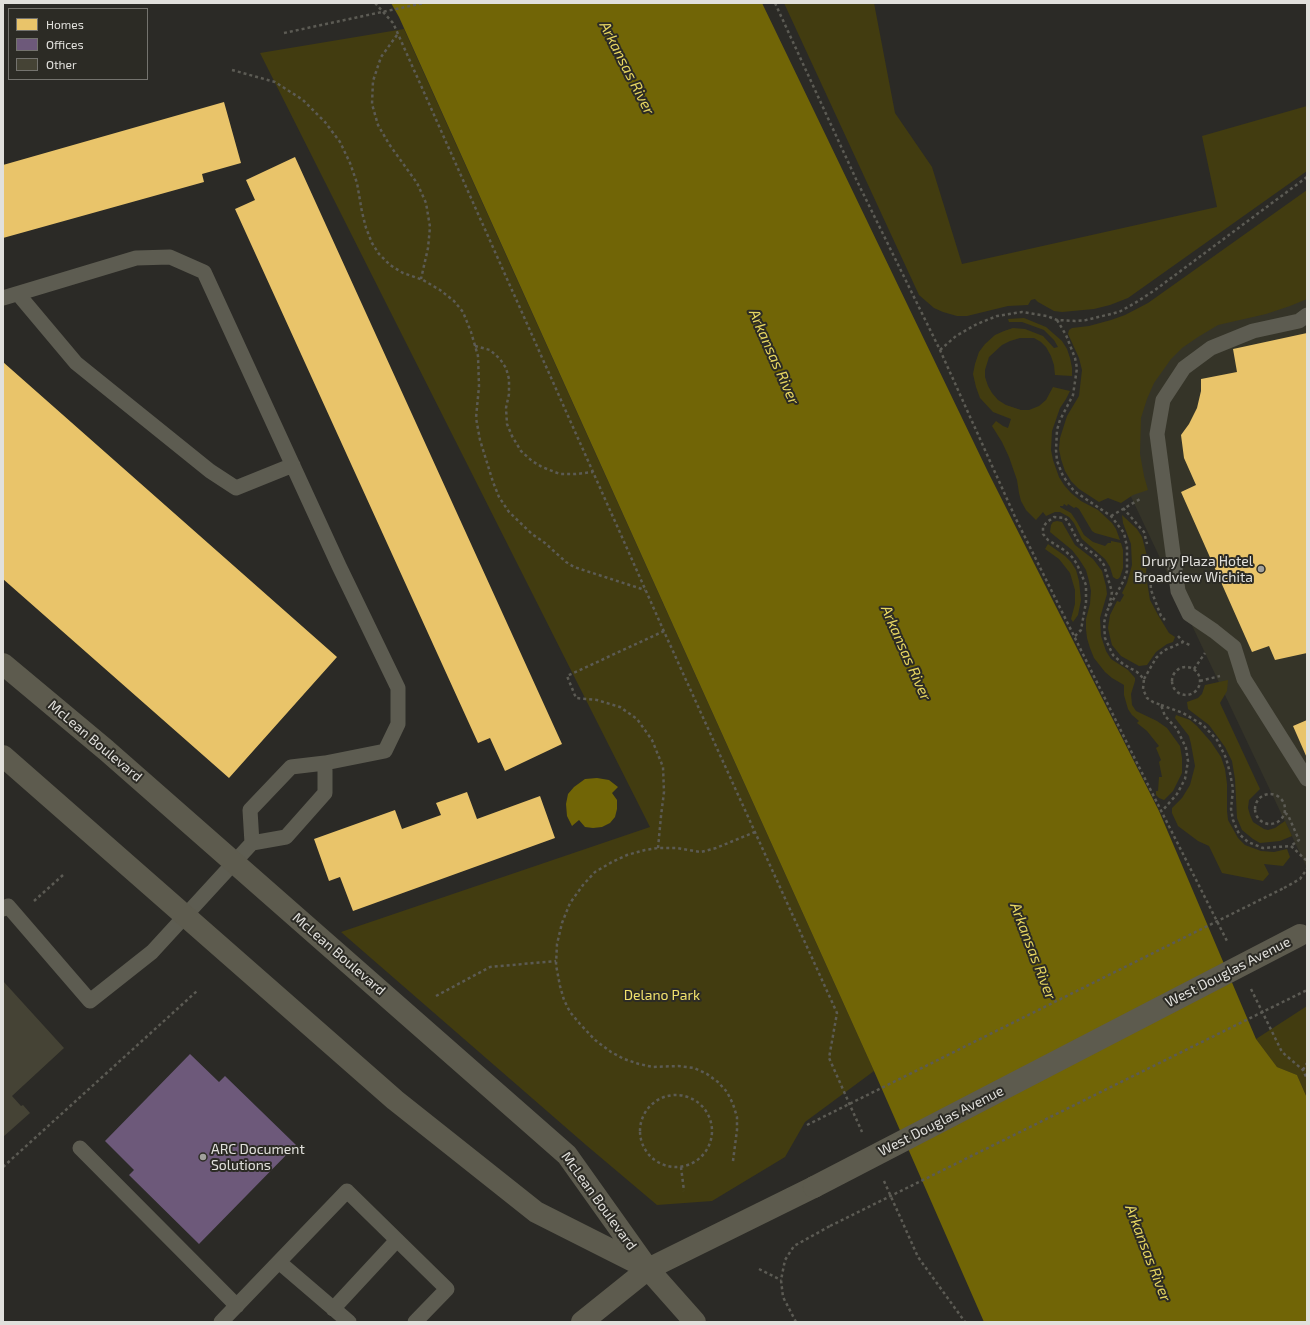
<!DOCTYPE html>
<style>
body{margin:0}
#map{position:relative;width:1310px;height:1325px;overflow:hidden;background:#2b2a26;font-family:"Exo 2",sans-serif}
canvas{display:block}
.frame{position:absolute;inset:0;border:4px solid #e1e0dc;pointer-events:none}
.legend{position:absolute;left:8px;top:8px;width:140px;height:72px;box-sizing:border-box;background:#2c2b25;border:1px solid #74736e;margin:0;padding:5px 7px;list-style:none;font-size:12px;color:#e1e0dc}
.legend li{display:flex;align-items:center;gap:8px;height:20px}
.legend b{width:20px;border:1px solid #74736e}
</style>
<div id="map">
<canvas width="1310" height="1325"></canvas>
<div class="frame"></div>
<ul class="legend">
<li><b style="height:11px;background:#e9c46a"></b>Homes</li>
<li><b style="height:11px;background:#6d597a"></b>Offices</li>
<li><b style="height:11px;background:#454335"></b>Other</li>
</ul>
</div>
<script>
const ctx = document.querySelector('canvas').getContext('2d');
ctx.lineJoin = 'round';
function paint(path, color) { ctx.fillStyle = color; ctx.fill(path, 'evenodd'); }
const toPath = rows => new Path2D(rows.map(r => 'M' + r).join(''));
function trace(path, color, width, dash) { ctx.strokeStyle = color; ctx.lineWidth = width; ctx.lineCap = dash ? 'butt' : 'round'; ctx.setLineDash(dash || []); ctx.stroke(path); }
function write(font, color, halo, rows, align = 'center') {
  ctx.font = font + ' "Exo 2",sans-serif'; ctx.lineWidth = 4; ctx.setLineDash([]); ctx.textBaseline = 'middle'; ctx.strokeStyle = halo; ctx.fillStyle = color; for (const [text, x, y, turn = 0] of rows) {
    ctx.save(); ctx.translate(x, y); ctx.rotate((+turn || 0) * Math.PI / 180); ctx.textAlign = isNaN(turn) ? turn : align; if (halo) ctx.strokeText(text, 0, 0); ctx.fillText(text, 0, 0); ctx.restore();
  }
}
const built = toPath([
 [1307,234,1307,868,1115,463,1124,372]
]);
const green = toPath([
 [784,3,874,3,895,113,932,167,962,264,1217,207,1202,136,1307,106,1307,171,1128,298,1110,305,1094,309,1062,312,1054,311,1038,302,1035,299,1031,300,1028,305,1008,306,967,316,957,316,943,312,934,308,919,295],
 [404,29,874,1071,805,1122,785,1157,712,1201,657,1205,586,1145,341,932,650,827,260,53],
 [1307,190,1307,299,1290,306,1266,314,1218,325,1198,337,1182,348,1171,359,1154,383,1147,399,1141,418,1140,454,1144,476,1148,490,1133,495,1121,503,1108,498,1099,502,1079,489,1071,481,1065,471,1061,459,1059,449,1060,438,1067,416,1079,396,1082,370,1079,358,1068,334,1069,330,1072,328,1089,326,1111,320,1125,315,1148,303],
 [1024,318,1046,327,1062,341,1067,349,1070,358,1072,368,1072,376,1055,375,1054,365,1051,356,1046,347,1041,342,1034,338,1020,338,1010,341,1002,345,989,357,985,370,985,377,988,386,992,393,998,400,1006,405,1021,410,1029,410,1039,406,1046,400,1053,387,1070,391,1066,399,1060,408,1052,431,1051,450,1053,460,1059,477,1064,485,1071,493,1081,501,1098,510,1112,523,1116,529,1120,540,1095,533,1092,531,1079,509,1076,507,1074,508,1068,504,1067,506,1064,504,1063,506,1060,506,1060,507,1071,513,1077,522,1084,535,1093,542,1105,546,1108,543,1111,543,1111,541,1121,543,1123,550,1123,568,1120,577,1118,579,1116,579,1113,577,1110,567,1105,559,1082,539,1074,523,1069,517,1060,512,1055,512,1046,516,1043,512,1036,520,1026,510,1021,501,1019,493,1017,480,1009,457,1002,442,992,426,996,421,1003,426,1008,428,1011,419,993,412,980,398,976,387,973,374,975,364,979,352,985,344,995,335,1004,331,1013,328,1025,329,1043,336,1054,348,1058,347,1054,340,1044,330,1022,322,1009,322,1008,319],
 [1122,515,1137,529,1142,537,1147,556,1146,575,1150,600,1158,615,1169,633,1175,637,1173,642,1167,644,1156,652,1147,665,1139,666,1121,656,1112,645,1110,637,1108,628,1110,615,1117,601,1120,602,1124,595,1122,593,1127,583,1132,565,1131,544,1123,523],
 [1057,521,1062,522,1075,545,1093,559,1102,571,1106,586,1107,594,1100,618,1101,636,1106,651,1111,659,1128,670,1135,678,1135,681,1131,694,1132,705,1136,711,1157,721,1167,728,1180,746,1182,758,1182,773,1173,791,1164,800,1159,798,1156,795,1156,791,1158,791,1159,777,1162,777,1159,762,1161,760,1156,748,1159,746,1147,731,1137,723,1139,721,1132,715,1128,709,1124,695,1124,685,1112,678,1105,672,1094,658,1090,648,1087,638,1086,629,1086,619,1090,604,1091,591,1089,581,1086,570,1079,559,1072,550,1050,532,1051,525,1053,522],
 [1048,544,1065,556,1071,562,1076,570,1079,581,1081,600,1078,615,1073,622,1071,619,1075,604,1075,590,1070,573,1059,559,1045,549],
 [1228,680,1227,691,1220,703,1260,789,1249,800,1248,808,1250,815,1253,822,1264,829,1268,830,1275,828,1285,821,1292,836,1280,841,1260,843,1253,839,1242,830,1237,818,1235,779,1232,761,1225,747,1209,725,1188,709,1187,702,1198,698,1202,694,1205,685],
 [1176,715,1190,720,1197,726,1211,742,1221,757,1225,769,1227,784,1227,811,1228,820,1238,838,1245,845,1261,851,1274,852,1287,849,1290,857,1283,866,1264,864,1269,874,1263,881,1222,873,1209,846,1198,841,1178,826,1172,813,1172,808,1182,798,1190,785,1195,766,1191,744,1189,736,1175,718],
 [1307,1006,1307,1098,1297,1075,1277,1067,1256,1039]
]);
const water = toPath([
 [391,3,762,3,988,472,1159,811,1256,1039,1277,1067,1297,1075,1307,1098,1307,1322,984,1322,874,1071,399,17],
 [597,778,609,780,618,787,612,793,617,800,617,809,615,817,610,823,602,827,593,828,585,827,579,820,572,826,567,816,566,804,568,794,574,787,585,779]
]);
const homes = toPath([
 [224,102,241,163,202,174,204,182,3,238,3,165],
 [295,157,562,744,505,771,490,738,478,743,235,209,255,200,246,180],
 [1307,333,1307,653,1275,660,1269,646,1252,652,1181,492,1196,485,1184,458,1181,435,1189,424,1197,408,1201,391,1201,379,1237,372,1233,349],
 [3,362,337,657,229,778,3,579],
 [1307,720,1307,758,1293,726],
 [467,792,477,819,540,796,555,838,353,911,340,877,329,881,314,839,395,810,402,829,441,815,436,803]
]);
const offices = toPath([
 [190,1054,219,1082,225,1076,296,1145,199,1244,129,1175,134,1170,105,1141]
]);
const building = toPath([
 [3,981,64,1048,12,1096,21,1106,23,1105,30,1113,3,1137]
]);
const path = toPath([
 [375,3,393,23,398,34,662,627,837,1013,829,1058,862,1132],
 [775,3,856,179,940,350,1016,519,1135,759,1228,943],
 [397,35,381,57,373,81,372,104,378,125,389,144,417,183,426,203,430,227,428,248,421,279],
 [232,70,275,82,303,100,325,122,340,142,350,163,357,183,362,212,366,228,372,243,379,254,390,265,403,273,423,280,440,290,454,301,463,312,471,332,478,356,479,386,476,418,480,440,493,482,499,497,509,512,532,534,545,543,566,562,574,567,645,590],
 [1057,320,1066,335,1075,358,1077,368,1073,395,1060,420,1057,430,1056,450,1057,461,1063,476,1074,491,1111,516,1124,533,1127,547,1127,571,1124,580,1107,611,1104,623,1105,638,1113,655,1123,664,1137,672,1144,679,1143,689,1147,698,1153,702,1161,705,1165,716,1177,729,1186,748,1188,761,1185,779,1177,794,1162,811],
 [475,346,490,350,500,359,506,368,509,379,509,394,506,408,507,424,512,436,521,451,532,461,542,467,560,474,576,474,593,472],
 [940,350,956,336,977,324,997,316,1022,312,1047,316,1057,320,1075,321,1086,320,1119,312,1135,303,1155,290,1307,177],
 [1123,508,1144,532,1147,544],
 [1111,516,1142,498],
 [1150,573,1151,590,1161,616,1165,620],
 [1075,636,1081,630,1086,602,1086,585,1077,564,1072,557,1064,550,1048,540,1043,534,1043,527,1047,522,1054,517,1065,518,1068,522,1079,543,1098,557,1104,565,1112,592,1109,607],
 [1178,636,1183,642],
 '1172 681a14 14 0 1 1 28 0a14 14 0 1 1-28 0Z',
 [1194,669,1205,653],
 [1144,679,1156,658,1163,651,1183,642,1192,646],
 [1200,681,1220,676],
 [1161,705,1183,713,1203,725,1217,740,1226,758,1230,773,1233,789,1231,809,1233,820,1239,834,1248,842,1263,848,1291,846,1307,861],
 '1255 809a15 15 0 1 1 30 0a15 15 0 1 1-30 0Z',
 [1285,813,1288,815,1299,840,1291,846],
 [658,848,661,816,664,792,663,767,652,740,637,719,620,707,597,700,576,698,567,676,664,631],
 [1284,888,1300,879,1307,869],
 [34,901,63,875],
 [1251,989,1282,1052,1303,1070,1307,1079],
 [436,996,490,967,556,961],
 [1303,1070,1307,1063],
 '640 1131a36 36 0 1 1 72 0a36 36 0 1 1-72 0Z',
 [733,1161,737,1130,737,1117,733,1104,727,1092,718,1082,707,1074,694,1068,678,1066,653,1067,639,1064,624,1059,611,1052,595,1040,580,1024,570,1012,564,1000,560,986,556,965,557,944,562,923,570,903,583,885,595,872,612,862,627,855,645,850,658,848,676,848,701,852,716,848,755,832],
 [3,1167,197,991],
 [681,1167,684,1191],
 [884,1181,918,1257,965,1322],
 [759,1269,781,1280],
 [796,1322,783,1297,781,1280,785,1260,794,1246,830,1226]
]);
const lane = toPath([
 [18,294,76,363,210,471,236,488,293,465],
 [3,298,136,258,170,257,204,272,339,566,398,688,398,724,385,751,325,763],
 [1307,315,1299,321,1253,331,1211,348,1184,368,1163,400,1157,434,1178,591,1189,614,1214,631,1234,647,1244,679,1307,779],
 [3,909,8,906,90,1001,152,952,252,843,286,837,325,793,325,763,291,767,250,810,252,843],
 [80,1148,237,1306],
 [279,1262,349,1322],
 [333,1309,397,1240],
 [221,1322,347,1191,447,1289,415,1322]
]);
const secondary = toPath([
 [3,664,106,750,567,1155,648,1269,695,1322],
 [3,756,395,1100,536,1212,645,1267],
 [582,1322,648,1269,814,1187]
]);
const pathBridge = toPath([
 [284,33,424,3],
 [807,1125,1284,888],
 [830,1226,1307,990]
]);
const secondaryBridge = toPath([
 [814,1187,1300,935]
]);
const markers = [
 [1261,569,4,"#a1a09c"],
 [203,1157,4,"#a1a09c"]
];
const poiNames = [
 ["Drury Plaza Hotel",1253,561],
 ["Broadview Wichita",1253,577],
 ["ARC Document",211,1149,"left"],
 ["Solutions",211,1165,"left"]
];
const streetNames = [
 ["McLean Boulevard",95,741,40],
 ["McLean Boulevard",339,954,41],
 ["West Douglas Avenue",1228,972,-27],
 ["West Douglas Avenue",941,1121,-27],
 ["McLean Boulevard",599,1201,54]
];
const parkNames = [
 ["Delano Park",662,995]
];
const waterNames = [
 ["Arkansas River",627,68,63],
 ["Arkansas River",774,357,66],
 ["Arkansas River",906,653,66],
 ["Arkansas River",1033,951,69],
 ["Arkansas River",1148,1253,69]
];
paint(built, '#353428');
paint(green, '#423c10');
paint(water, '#716506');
paint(homes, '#e9c46a');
paint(offices, '#6d597a');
paint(building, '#454335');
trace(path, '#5c5b54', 2.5, [3, 3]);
trace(lane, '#5d5c51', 15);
trace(secondary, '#5d5b4e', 22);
trace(pathBridge, '#5c5b54', 2.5, [3, 3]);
trace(secondaryBridge, '#5d5b4e', 22);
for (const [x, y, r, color] of markers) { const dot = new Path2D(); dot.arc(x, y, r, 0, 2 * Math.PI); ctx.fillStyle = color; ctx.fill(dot); trace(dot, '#2c2b25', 1.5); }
write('14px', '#e1e0dc', '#2c2b25', poiNames, 'right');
write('14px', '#e1e0dc', '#2c2b25', streetNames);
write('14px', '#f1e16c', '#2c2b25', parkNames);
write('italic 15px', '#e7d661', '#2c2b25', waterNames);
</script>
